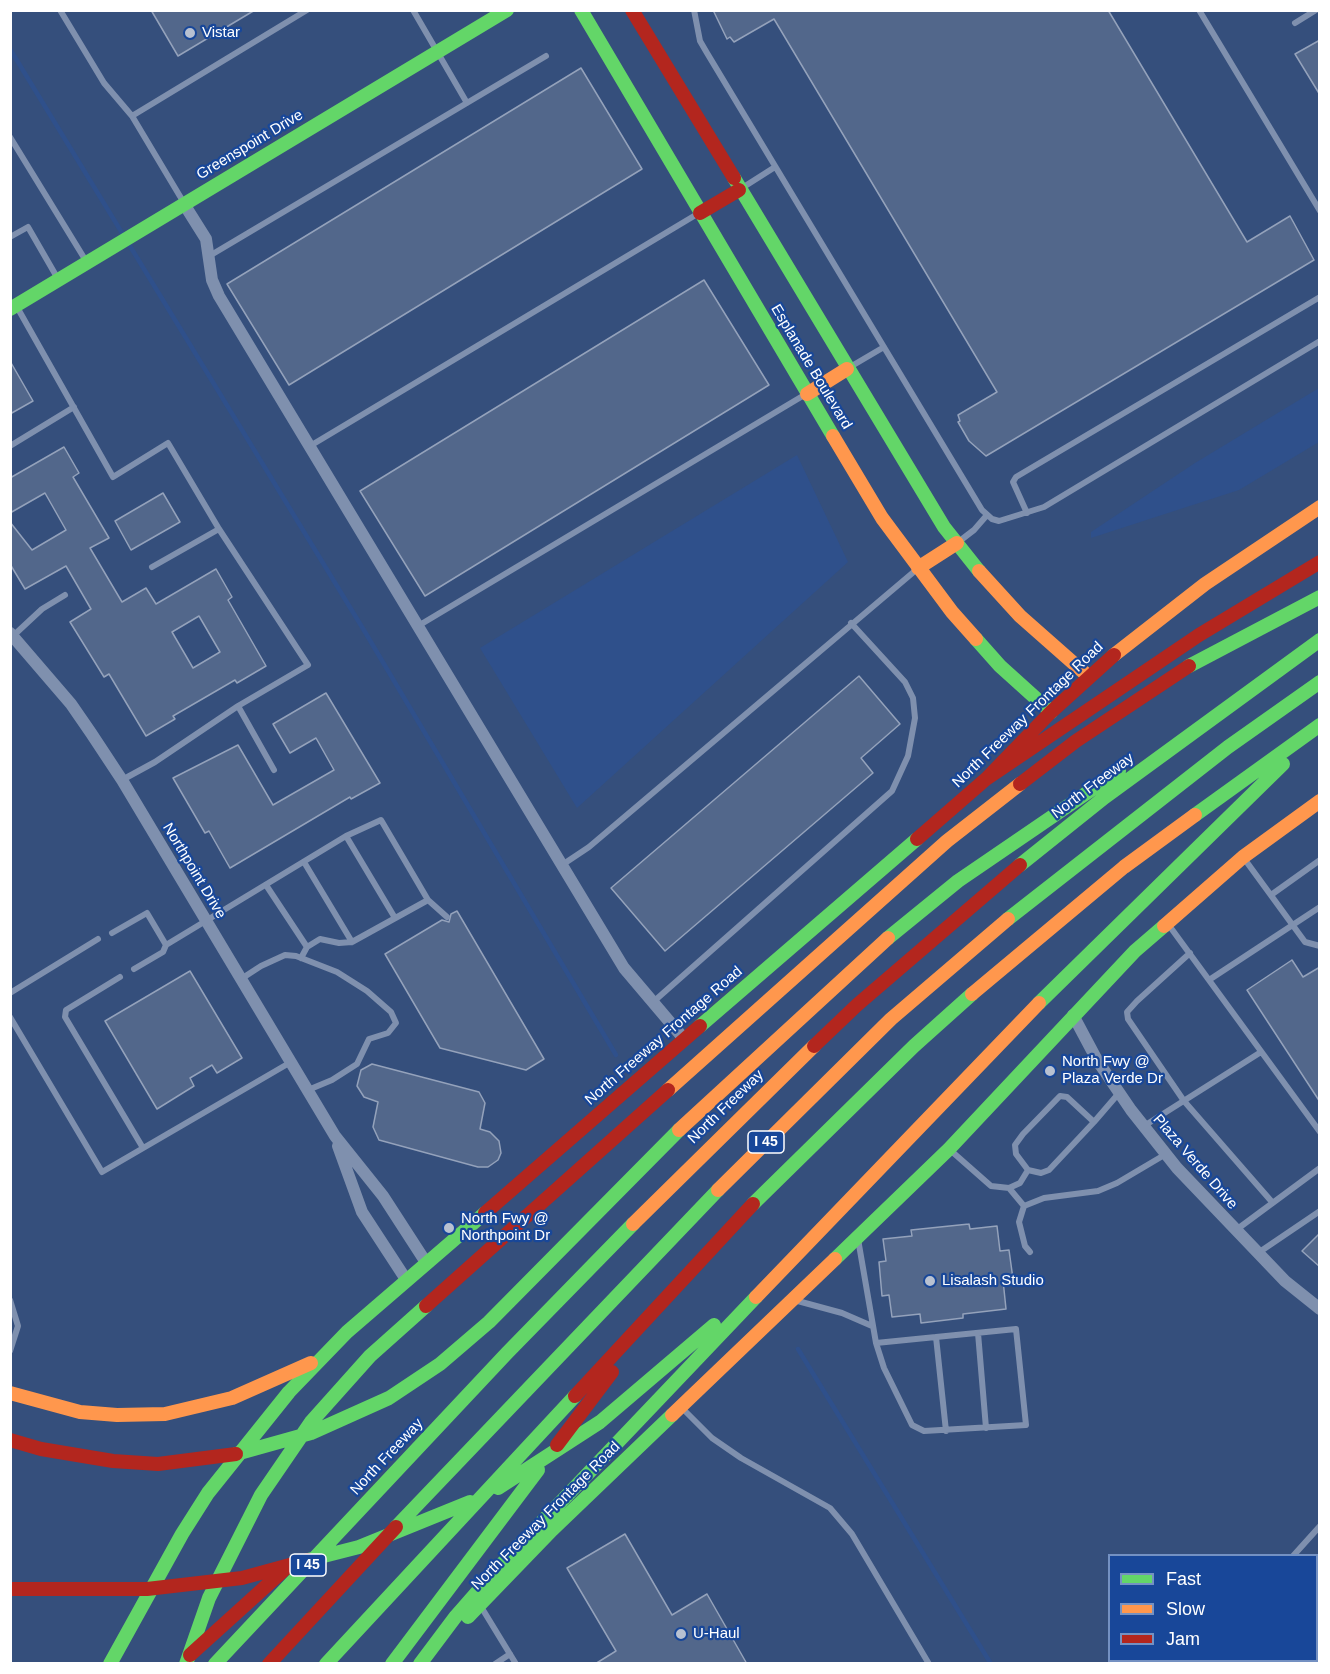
<!DOCTYPE html>
<style>
body{margin:0}
#map{position:relative;width:1330px;height:1674px;overflow:hidden;background:#354f7c;font-family:Helvetica,sans-serif}
canvas{display:block}
.frame{position:absolute;inset:0;border:12px solid #fff;pointer-events:none}
.legend{position:absolute;left:1108px;top:1554px;width:210px;height:108px;box-sizing:border-box;background:#184799;border:2px solid #7491c2;margin:0;padding:8px 10px;list-style:none;font-size:18px;color:#fff}
.legend li{display:flex;align-items:center;gap:12px;height:30px}
.legend b{width:30px;border:2px solid #7491c2}
</style>
<div id="map">
<canvas width="1330" height="1674"></canvas>
<div class="frame"></div>
<ul class="legend">
<li><b style="height:8px;background:#63d668"></b>Fast</li>
<li><b style="height:8px;background:#ff974d"></b>Slow</li>
<li><b style="height:8px;background:#b3261e"></b>Jam</li>
</ul>
</div>
<script>
const ctx = document.querySelector('canvas').getContext('2d');
ctx.lineJoin = 'round';
function paint(path, color) { ctx.fillStyle = color; ctx.fill(path, 'evenodd'); }
const toPath = rows => new Path2D(rows.map(r => 'M' + r).join(''));
function trace(path, color, width, dash) { ctx.strokeStyle = color; ctx.lineWidth = width; ctx.lineCap = dash ? 'butt' : 'round'; ctx.setLineDash(dash || []); ctx.stroke(path); }
function write(font, color, halo, rows, align = 'center') {
  ctx.font = font + ' Helvetica,sans-serif'; ctx.lineWidth = 4.5; ctx.setLineDash([]); ctx.textBaseline = 'middle'; ctx.strokeStyle = halo; ctx.fillStyle = color; for (const [text, x, y, turn = 0] of rows) {
    ctx.save(); ctx.translate(x, y); ctx.rotate((+turn || 0) * Math.PI / 180); ctx.textAlign = isNaN(turn) ? turn : align; if (halo) ctx.strokeText(text, 0, 0); ctx.fillText(text, 0, 0); ctx.restore();
  }
}
const water = toPath([
 [1319,388,1319,442,1239,490,1091,538,1091,532,1195,463],
 [797,455,848,562,577,808,480,648]
]);
const stream = toPath([
 [10,49,365,632,616,1055],
 [798,1349,991,1664]
]);
const building = toPath([
 [151,10,255,10,178,56,151,10],
 [713,10,1108,10,1247,242,1290,216,1314,260,986,456,969,441,958,422,960,421,958,415,997,392,774,19,734,42,730,37,727,39,713,10],
 [1320,40,1320,95,1295,54,1320,40],
 [581,68,642,169,289,385,227,284,581,68],
 [704,280,769,385,425,596,360,491,704,280],
 [10,361,33,401,10,414,10,361],
 [64,447,79,473,73,477,109,538,90,548,122,602,146,588,156,604,216,569,232,597,228,600,266,666,237,683,235,680,173,716,175,719,146,736,109,674,104,677,70,622,91,609,66,566,25,589,10,564,10,522,32,550,66,530,45,493,10,513,10,478,64,447],
 [199,616,220,652,193,668,172,632,199,616],
 [163,493,180,522,131,550,115,521,163,493],
 [859,676,900,724,861,758,873,773,665,951,611,888,859,676],
 [326,693,380,783,351,799,350,797,230,868,209,831,205,833,173,778,238,745,273,805,334,770,316,738,290,753,273,724,326,693],
 [457,911,544,1059,526,1070,440,1048,385,954,442,920,449,922,451,914,457,911],
 [1292,960,1303,977,1320,967,1320,1102,1247,990,1292,960],
 [190,971,242,1058,217,1073,212,1065,190,1078,194,1086,157,1109,105,1021,190,971],
 [372,1064,479,1092,485,1103,480,1129,490,1132,499,1141,501,1153,498,1160,488,1167,478,1167,379,1140,373,1127,378,1102,364,1097,357,1086,361,1070,372,1064],
 [969,1224,970,1229,997,1226,1000,1251,1009,1250,1013,1279,1003,1280,1006,1309,963,1314,963,1318,921,1323,920,1314,892,1317,889,1295,882,1296,879,1262,886,1261,883,1239,912,1236,911,1230,969,1224],
 [1320,1233,1320,1267,1302,1251,1320,1233],
 [625,1534,672,1615,707,1594,747,1664,595,1664,616,1651,567,1568,625,1534]
]);
const lane = toPath([
 [60,10,104,83,132,116,184,203],
 [413,10,467,103],
 [694,10,700,41,707,53,982,510,992,519,999,521,1044,507,1320,341],
 [1199,10,1320,211],
 [1295,23,1316,10],
 [132,116,307,10],
 [10,137,86,261],
 [742,188,775,167],
 [10,237,28,227,58,279],
 [211,255,546,56],
 [17,307,113,477,168,443,219,529,308,665,238,706,155,762,122,780],
 [850,367,884,347],
 [10,446,74,407],
 [310,446,699,213],
 [1027,513,1013,482,1016,477,1320,297],
 [957,543,974,530,987,515],
 [152,567,219,529],
 [418,626,806,394],
 [13,636,42,609,65,595],
 [238,706,274,770],
 [346,836,395,918],
 [1243,857,1305,942,1320,946],
 [304,862,352,942,428,900],
 [562,865,589,847,916,570],
 [266,885,307,947],
 [1271,895,1320,860],
 [1168,924,1320,1132],
 [112,933,147,913,166,945,346,836,381,820,428,900,447,917],
 [1190,953,1137,1001,1127,1012,1128,1019,1184,1101,1272,1202],
 [301,958,307,947,320,939,339,943,352,942],
 [134,969,163,952,166,945],
 [120,977,66,1010,65,1017,143,1148],
 [241,979,261,966,285,955,296,956,337,972,367,991,391,1012,396,1023,388,1033,369,1039,357,1064,332,1080,308,1090],
 [1209,980,1320,907],
 [10,993,98,939],
 [652,1003,892,791,908,756,915,718,913,698,905,682,851,623],
 [10,1017,102,1172,291,1062],
 [1094,1122,1067,1097,1060,1096,1023,1134,1015,1145,1016,1154,1028,1170,1041,1173,1049,1170,1094,1122,1119,1093],
 [1144,1126,1261,1052],
 [949,1149,991,1186,1009,1188,1020,1183,1028,1170],
 [1009,1188,1024,1206,1044,1198,1098,1191,1117,1183,1166,1154],
 [1024,1206,1019,1222,1025,1246,1030,1252],
 [1236,1230,1320,1168],
 [858,1239,876,1343,884,1368,912,1425,924,1431,1026,1425,1016,1329,876,1343],
 [1258,1253,1320,1211],
 [10,1300,18,1326,10,1351],
 [794,1300,842,1313,872,1326],
 [978,1333,986,1428],
 [936,1337,946,1431],
 [682,1408,712,1438,741,1458,830,1508,852,1534,929,1664],
 [1293,1556,1320,1526],
 [480,1605,516,1664],
 [1316,1646,1320,1647],
 [495,1664,510,1654],
 [1246,1664,1246,1660]
]);
const street = toPath([
 [184,204,206,239,212,280,219,296,624,968,685,1040],
 [10,633,71,704,91,733,122,780,335,1136,383,1196,427,1264],
 [1073,1015,1097,1060,1131,1110,1177,1168,1285,1281,1320,1309],
 [338,1146,362,1212,407,1281]
]);
const fast = toPath([
 [581,10,833,436],
 [734,178,944,527,979,571],
 [10,309,507,10],
 [976,639,1000,666,1051,712],
 [1189,666,1320,597],
 [1195,815,1320,725],
 [1020,865,1105,797,1320,640],
 [1008,919,1228,747,1320,682],
 [888,938,958,881,1119,771],
 [1039,1003,1283,764],
 [700,1026,917,839],
 [753,1204,914,1046,972,994],
 [835,1259,949,1149,1135,951,1164,926],
 [236,1454,311,1433,389,1398,440,1364,489,1322,679,1130],
 [498,1488,600,1422,714,1325],
 [396,1527,718,1190],
 [308,1560,359,1547,470,1502],
 [468,1617,552,1530,672,1415],
 [110,1664,182,1534,208,1493,289,1392,347,1332,485,1213],
 [186,1664,209,1598,261,1495,311,1422,370,1356,426,1306],
 [215,1664,507,1353,633,1224],
 [326,1664,575,1396],
 [392,1664,538,1470],
 [420,1664,456,1616,499,1567,756,1297]
]);
const slow = toPath([
 [807,394,847,369],
 [833,436,882,518,952,612,976,639],
 [918,568,957,543],
 [979,571,1020,616,1088,676],
 [1114,655,1205,584,1320,507],
 [1164,926,1243,857,1320,801],
 [972,994,1124,867,1195,815],
 [668,1090,947,841,1020,784],
 [679,1130,888,938],
 [718,1190,891,1019,1008,919],
 [633,1224,814,1046],
 [756,1297,1039,1003],
 [10,1393,80,1412,117,1415,165,1414,232,1398,311,1363],
 [672,1415,835,1259]
]);
const jam = toPath([
 [632,10,734,178],
 [700,213,739,190],
 [986,779,1199,635,1320,562],
 [1020,784,1076,741,1189,666],
 [917,839,986,779,1051,712,1114,655],
 [814,1046,857,1005,1020,865],
 [485,1213,700,1026],
 [426,1306,668,1090],
 [575,1396,753,1204],
 [10,1440,41,1449,113,1461,158,1464,236,1454],
 [557,1445,612,1372],
 [10,1589,147,1589,242,1578,308,1560],
 [190,1655,285,1569],
 [269,1664,396,1527]
]);
const markers = [
 [190,33,6,"#b8c1d1"],
 [1050,1071,6,"#b8c1d1"],
 [449,1228,6,"#b8c1d1"],
 [930,1281,6,"#b8c1d1"],
 [681,1634,6,"#b8c1d1"]
];
const shields = [
 [766,1142,36],
 [308,1565,36]
];
const shieldNames = [
 ["I 45",766,1142],
 ["I 45",308,1565]
];
const poiNames = [
 ["Vistar",202,33],
 ["North Fwy @",1062,1062],
 ["Plaza Verde Dr",1062,1079],
 ["North Fwy @",461,1219],
 ["Northpoint Dr",461,1236],
 ["Lisalash Studio",942,1281],
 ["U-Haul",693,1634]
];
const streetNames = [
 ["Greenspoint Drive",250,145,-31],
 ["Esplanade Boulevard",811,367,59],
 ["North Freeway Frontage Road",1028,715,-44],
 ["North Freeway",1093,786,-37],
 ["Northpoint Drive",194,871,59],
 ["North Freeway Frontage Road",664,1036,-41],
 ["North Freeway",726,1107,-44],
 ["Plaza Verde Drive",1195,1162,49],
 ["North Freeway",387,1457,-47],
 ["North Freeway Frontage Road",546,1516,-45]
];
paint(water, '#2f508b');
trace(stream, '#2f508b', 4.5);
paint(building, '#52678b');
trace(building, '#94a2bb', 1.5);
trace(lane, '#7f90ae', 6);
trace(street, '#7f90ae', 12);
trace(fast, '#63d668', 14);
trace(slow, '#ff974d', 14);
trace(jam, '#b3261e', 14);
for (const [x, y, r, color] of markers) { const dot = new Path2D(); dot.arc(x, y, r, 0, 2 * Math.PI); ctx.fillStyle = color; ctx.fill(dot); trace(dot, '#184799', 2); }
for (const [x, y, w] of shields) { const box = new Path2D(); box.roundRect(x - w / 2, y - 11, w, 22, 4.5); ctx.fillStyle = '#184799'; ctx.fill(box); trace(box, '#fff', 1.5); }
write('bold 14px', '#fff', null, shieldNames);
write('15px', '#fff', '#184799', poiNames, 'left');
write('15px', '#fff', '#184799', streetNames);
</script>
